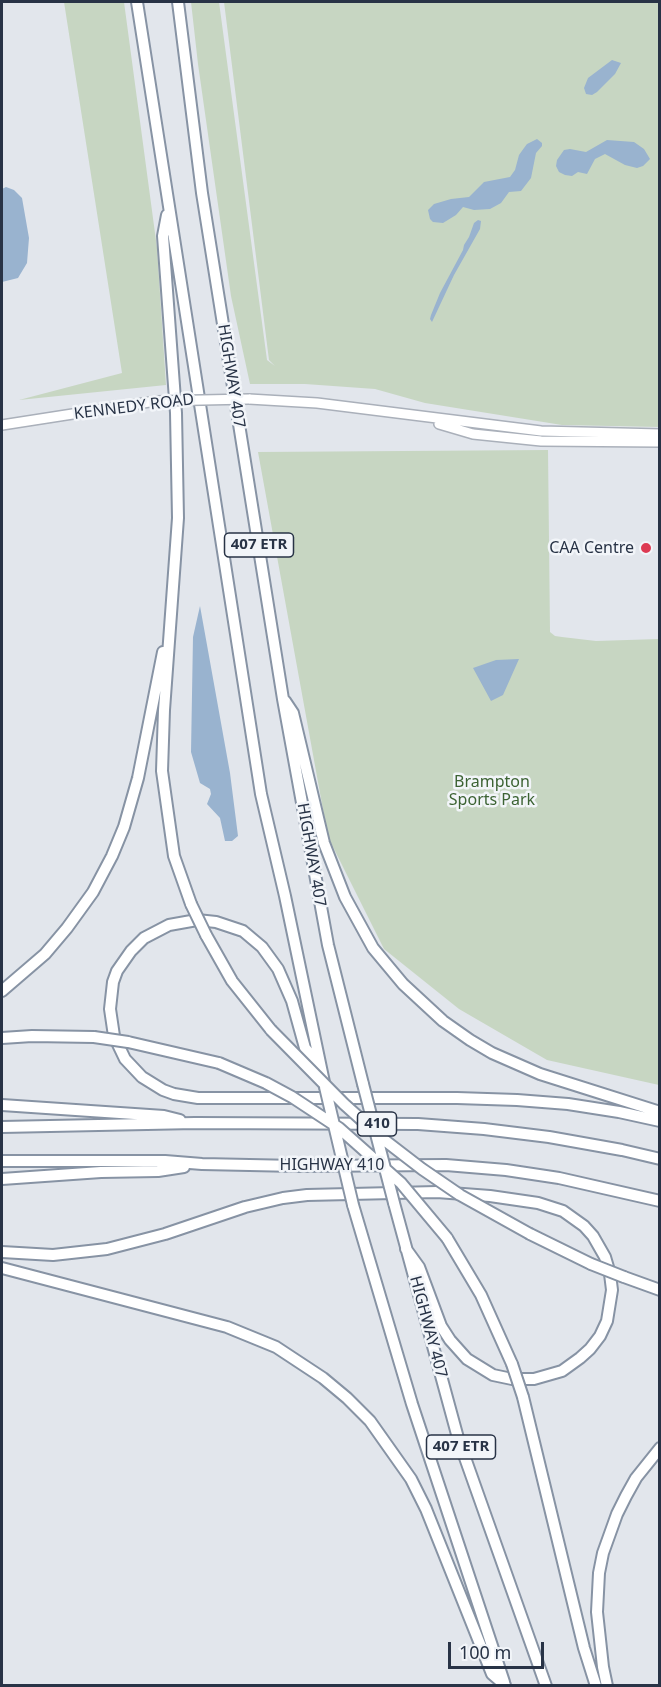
<!DOCTYPE html>
<style>
body{margin:0}
#map{position:relative;width:661px;height:1687px;overflow:hidden;background:#e2e6ec;font-family:"Noto Sans",sans-serif}
canvas{display:block}
.frame{position:absolute;inset:0;border:3px solid #283346;pointer-events:none}
.scale{position:absolute;left:448px;top:1642px;width:96px;height:27px;box-sizing:border-box;border:3px solid #283346;border-top:0;padding-left:8px;font-size:18px;line-height:21px;white-space:nowrap;color:#283346;-webkit-text-stroke:4px #f2f5f9;paint-order:stroke}
</style>
<div id="map">
<canvas width="661" height="1687"></canvas>
<div class="frame"></div>
<div class="scale">100 m</div>
</div>
<script>
const ctx = document.querySelector('canvas').getContext('2d');
ctx.lineJoin = 'round';
function paint(path, color) { ctx.fillStyle = color; ctx.fill(path, 'evenodd'); }
const toPath = rows => new Path2D(rows.map(r => 'M' + r).join(''));
function trace(path, color, width, dash) { ctx.strokeStyle = color; ctx.lineWidth = width; ctx.lineCap = dash ? 'butt' : 'round'; ctx.setLineDash(dash || []); ctx.stroke(path); }
function write(font, color, halo, rows, align = 'center') {
  ctx.font = font + ' "Noto Sans",sans-serif'; ctx.lineWidth = 5; ctx.setLineDash([]); ctx.textBaseline = 'middle'; ctx.strokeStyle = halo; ctx.fillStyle = color; for (const [text, x, y, turn = 0] of rows) {
    ctx.save(); ctx.translate(x, y); ctx.rotate((+turn || 0) * Math.PI / 180); ctx.textAlign = isNaN(turn) ? turn : align; if (halo) ctx.strokeText(text, 0, 0); ctx.fillText(text, 0, 0); ctx.restore();
  }
}
const green = toPath([
 [64,2,124,2,157,248,166,385,19,400,122,373],
 [191,2,219,2,267,360,275,366,269,360,224,2,659,2,659,427,562,425,425,403,375,389,305,384,250,384,231,296,198,64],
 [548,450,550,632,555,636,562,637,596,641,659,639,659,1085,547,1060,459,1009,384,949,328,837,258,452]
]);
const water = toPath([
 [612,60,621,63,615,74,597,92,592,95,586,94,584,88,588,78],
 [537,139,542,143,542,146,536,153,531,178,521,191,509,192,501,203,490,209,474,210,463,207,456,215,443,223,433,222,430,219,428,210,434,204,451,199,469,197,484,182,510,177,515,170,519,155,524,148,527,144],
 [607,140,634,142,644,149,650,159,643,166,637,168,625,165,605,154,595,159,587,174,578,172,572,176,565,175,559,172,556,166,557,160,564,150,570,149,586,152],
 [6,187,14,190,22,198,29,238,27,263,18,278,2,282,2,189],
 [478,220,481,221,480,229,454,275,432,322,430,319,431,315,440,293,463,250,464,245,469,237,474,223],
 [200,606,230,773,238,836,232,841,225,841,220,818,207,804,211,794,210,789,200,783,191,752,193,637],
 [519,659,503,695,491,701,473,668,496,660]
]);
const secondary = toPath([
 [249,399,317,403,541,431,660,434],
 [439,424,473,434,541,441,660,442],
 [2,425,156,401]
]);
const highway = toPath([
 [137,2,261,794,285,896,325,1087],
 [178,2,202,193,283,699,328,945,363,1084],
 [167,215,163,236,176,413,178,518,164,710,162,771,174,856,191,904],
 [285,701,293,713,324,843,345,897,373,948,403,984,443,1021,470,1040,492,1053,540,1074,660,1112],
 [206,935,232,981,271,1030],
 [2,991,45,954,67,928,93,892,112,856,124,827,138,778,163,652],
 [2,1038,32,1036,94,1037],
 [128,1042,219,1063],
 [318,1064,305,1048,292,1001,278,969,262,947,243,931,216,922,197,920,169,925,144,938,131,951,117,971,113,982,110,1009,114,1036,125,1059,142,1077,163,1090,174,1094,198,1098,457,1098,517,1100,568,1104,619,1112,660,1121],
 [2,1105,164,1116,180,1120],
 [2,1127,195,1123,418,1124,484,1129,549,1137,622,1150,660,1159],
 [2,1161,165,1161,202,1164,297,1166,446,1165,506,1170,559,1178,660,1201],
 [2,1179,101,1172,158,1171,184,1167],
 [394,1203,458,1438,546,1686],
 [353,1205,412,1404,504,1682],
 [530,1234,591,1264],
 [447,1238,481,1295,512,1364],
 [2,1252,53,1255,107,1249,165,1234,245,1207,283,1198,307,1195,437,1192,490,1196,538,1203,563,1211,584,1226,593,1236,605,1257,610,1274,612,1290,607,1321,600,1336,590,1349,580,1358,562,1371,534,1379,512,1379,493,1375,467,1359,450,1340,441,1326,419,1267,406,1249],
 [2,1268,227,1327,276,1347,323,1378,347,1398,370,1421,411,1479,426,1509,492,1674,505,1685],
 [624,1277,660,1290],
 [523,1397,584,1648,596,1686],
 [607,1686,603,1667,597,1612,599,1573,603,1553,617,1514,626,1496,636,1478,660,1448]
]);
const secondaryBridge = toPath([
 [156,401,249,399]
]);
const highwayBridge = toPath([
 [191,904,206,935],
 [271,1030,344,1104,383,1139,422,1169,460,1195,530,1234],
 [94,1037,128,1042],
 [219,1063,266,1083,292,1097,339,1128,401,1183,447,1238],
 [363,1084,394,1203],
 [325,1087,353,1205],
 [591,1264,624,1277],
 [512,1364,523,1397]
]);
const markers = [
 [646,548,6,"#dd3a53"]
];
const shields = [
 [259,545,69],
 [377,1124,39],
 [461,1447,69]
];
const shieldNames = [
 ["407 ETR",259,545],
 ["410",377,1124],
 ["407 ETR",461,1447]
];
const streetNames = [
 ["HIGHWAY 407",231,376,81],
 ["KENNEDY ROAD",134,407,-7],
 ["HIGHWAY 407",311,855,80],
 ["HIGHWAY 410",332,1165],
 ["HIGHWAY 407",428,1327,75]
];
const poiNames = [
 ["CAA Centre",634,548]
];
const parkNames = [
 ["Brampton",492,782],
 ["Sports Park",492,800]
];
paint(green, '#c7d6c2');
paint(water, '#99b3cf');
trace(secondary, '#aab0ba', 12);
trace(highway, '#8793a4', 14);
trace(secondary, '#fff', 9);
trace(highway, '#fff', 10);
trace(secondaryBridge, '#aab0ba', 12, []);
trace(highwayBridge, '#8793a4', 14, []);
trace(secondaryBridge, '#fff', 9);
trace(highwayBridge, '#fff', 10);
for (const [x, y, r, color] of markers) { const dot = new Path2D(); dot.arc(x, y, r, 0, 2 * Math.PI); ctx.fillStyle = color; ctx.fill(dot); trace(dot, '#f2f5f9', 2); }
for (const [x, y, w] of shields) { const box = new Path2D(); box.roundRect(x - w / 2, y - 12, w, 24, 4.5); ctx.fillStyle = '#f2f5f9'; ctx.fill(box); trace(box, '#283346', 1.5); }
write('bold 15px', '#283346', null, shieldNames);
write('16px', '#283346', '#f2f5f9', streetNames);
write('16px', '#283346', '#f2f5f9', poiNames, 'right');
write('16px', '#3c6333', '#f2f5f9', parkNames);
</script>
